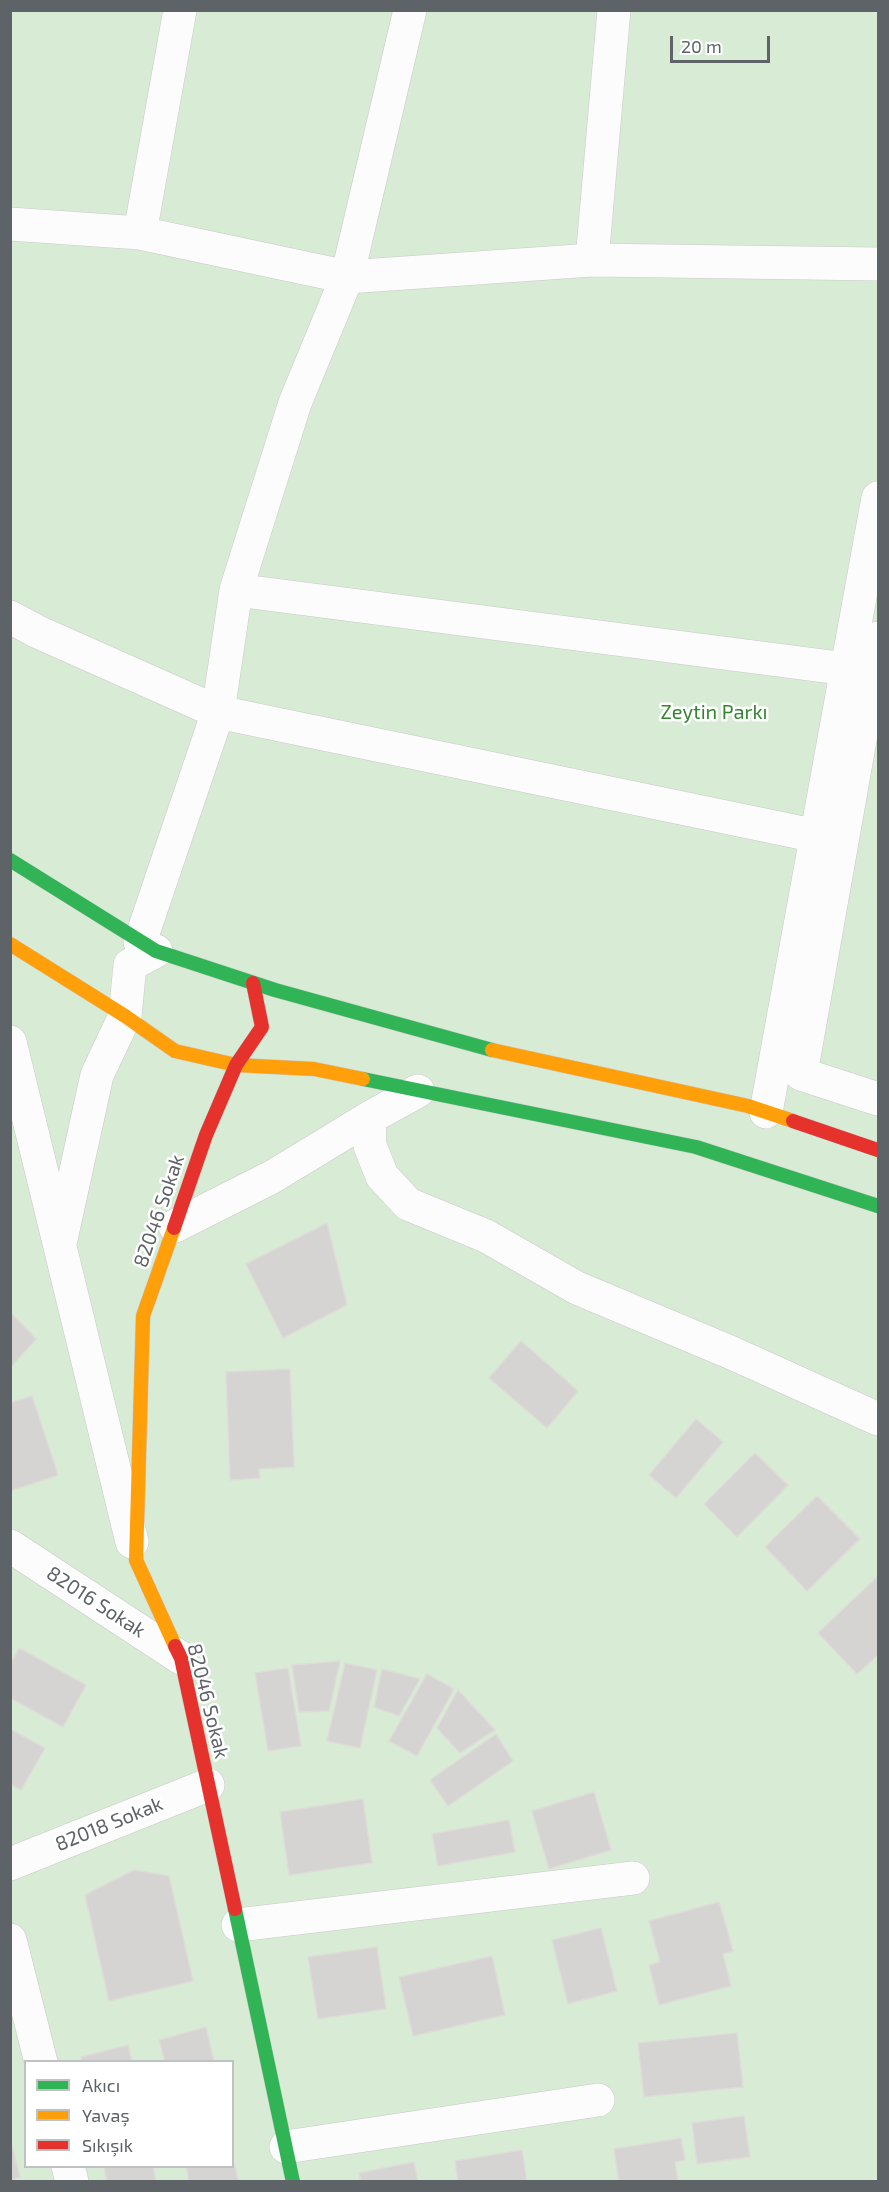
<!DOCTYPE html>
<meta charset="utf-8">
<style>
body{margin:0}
#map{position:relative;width:889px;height:2192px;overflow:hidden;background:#efede9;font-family:"Exo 2",sans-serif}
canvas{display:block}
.frame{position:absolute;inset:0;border:12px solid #5e6368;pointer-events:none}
.legend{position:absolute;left:24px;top:2060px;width:210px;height:108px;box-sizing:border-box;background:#fff;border:2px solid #bfc1c3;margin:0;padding:8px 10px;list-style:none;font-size:18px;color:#5e6368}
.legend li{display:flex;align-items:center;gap:12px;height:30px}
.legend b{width:30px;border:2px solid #bfc1c3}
.scale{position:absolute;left:670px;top:36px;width:100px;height:27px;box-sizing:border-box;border:3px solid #5e6368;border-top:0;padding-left:8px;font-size:18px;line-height:21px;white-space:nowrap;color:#5e6368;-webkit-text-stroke:4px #fff;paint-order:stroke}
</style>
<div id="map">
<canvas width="889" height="2192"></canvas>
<div class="frame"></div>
<ul class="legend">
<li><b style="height:8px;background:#30b455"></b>Akıcı</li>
<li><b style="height:8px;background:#ff9f0a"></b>Yavaş</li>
<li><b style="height:8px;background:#e5322d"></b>Sıkışık</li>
</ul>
<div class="scale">20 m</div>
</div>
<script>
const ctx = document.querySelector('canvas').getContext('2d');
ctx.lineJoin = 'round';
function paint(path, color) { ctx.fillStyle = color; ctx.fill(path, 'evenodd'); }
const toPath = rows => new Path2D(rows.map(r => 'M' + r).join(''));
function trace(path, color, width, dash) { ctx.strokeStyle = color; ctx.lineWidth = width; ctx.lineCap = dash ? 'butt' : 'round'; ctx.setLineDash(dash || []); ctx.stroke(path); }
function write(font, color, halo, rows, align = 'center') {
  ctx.font = font + ' "Exo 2",sans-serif'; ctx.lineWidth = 5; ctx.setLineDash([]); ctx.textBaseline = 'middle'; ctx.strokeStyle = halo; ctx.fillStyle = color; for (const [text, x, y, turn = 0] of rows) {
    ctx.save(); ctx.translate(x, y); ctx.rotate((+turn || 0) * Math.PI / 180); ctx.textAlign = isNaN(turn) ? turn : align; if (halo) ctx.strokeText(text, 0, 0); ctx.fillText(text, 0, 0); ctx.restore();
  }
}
const green = toPath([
 [11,11,878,11,878,2181,11,2182],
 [26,2062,232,2062,232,2166,26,2166]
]);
const building = toPath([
 [327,1223,347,1305,283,1338,246,1264,327,1223],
 [10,1312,36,1339,10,1368,10,1312],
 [521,1341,578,1391,547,1428,489,1378,521,1341],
 [290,1369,294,1467,259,1469,260,1478,230,1480,226,1372,290,1369],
 [32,1396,58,1475,10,1491,10,1403,32,1396],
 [696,1419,723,1442,676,1498,649,1475,696,1419],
 [755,1453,788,1485,737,1537,704,1504,755,1453],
 [817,1496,860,1539,807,1591,765,1547,817,1496],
 [878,1576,878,1655,857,1674,818,1633,878,1576],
 [19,1648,86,1685,63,1727,10,1698,10,1665,19,1648],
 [340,1661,329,1711,299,1712,292,1665,340,1661],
 [345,1663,377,1670,360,1748,327,1741,345,1663],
 [288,1668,301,1746,268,1751,255,1673,288,1668],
 [382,1669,420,1679,399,1716,374,1707,382,1669],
 [427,1674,454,1689,417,1756,389,1741,427,1674],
 [458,1690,495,1730,460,1753,437,1728,458,1690],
 [10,1729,45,1748,21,1790,10,1784,10,1729],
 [496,1734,513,1761,448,1806,430,1780,496,1734],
 [594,1792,611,1850,549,1869,532,1811,594,1792],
 [363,1799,372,1863,289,1875,280,1812,363,1799],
 [509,1820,515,1852,438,1866,432,1834,509,1820],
 [134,1870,169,1876,193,1981,109,2001,85,1895,134,1870],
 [719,1902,733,1951,723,1954,731,1986,659,2005,649,1965,660,1962,649,1921,719,1902],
 [601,1928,617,1991,568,2004,552,1940,601,1928],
 [377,1947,386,2009,318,2019,308,1957,377,1947],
 [492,1956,505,2015,413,2036,399,1977,492,1956],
 [206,2027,214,2062,165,2062,159,2040,206,2027],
 [737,2033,743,2087,644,2097,638,2043,737,2033],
 [128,2045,132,2062,82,2062,81,2057,128,2045],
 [744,2116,750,2157,697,2164,692,2123,744,2116],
 [10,2137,20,2177,10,2180,10,2137],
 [681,2138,685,2160,675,2162,678,2182,619,2182,614,2149,681,2138],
 [522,2150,527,2182,458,2182,455,2161,522,2150],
 [232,2157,239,2182,189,2182,186,2166,232,2166,232,2157],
 [414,2162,418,2182,361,2182,359,2173,414,2162],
 [153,2166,156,2182,107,2182,104,2167,153,2166]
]);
const street = toPath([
 [10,224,140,233,347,277,592,260,878,264],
 [140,233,180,10],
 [592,260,614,10],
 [236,590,847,669],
 [10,617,38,632,218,712,817,836],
 [878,638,801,1074,878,1099],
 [140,942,218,712,236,590,295,403,347,277,410,10],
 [10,1042,132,1542],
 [766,1112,878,498],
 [369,1118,370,1146,382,1176,408,1204,486,1236,577,1288,732,1353,878,1419],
 [175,1226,272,1177,369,1118,418,1091],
 [61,1239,97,1075,125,1016,130,965,156,951],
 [10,1546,181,1658],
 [10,1864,208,1785],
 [238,1925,633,1878],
 [10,1940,41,2062],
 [286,2147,598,2100],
 [68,2166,72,2182]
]);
const fast = toPath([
 [10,860,156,951,275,990,492,1050],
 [363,1079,696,1147,878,1206],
 [235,1909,293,2182]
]);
const slow = toPath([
 [10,944,125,1016,175,1051,236,1065,314,1069,363,1079],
 [492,1050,748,1106,793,1121],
 [174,1228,143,1316,136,1560,175,1646]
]);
const jam = toPath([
 [793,1121,878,1150],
 [174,1228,206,1135,236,1065,262,1027,253,983],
 [175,1646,181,1658,235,1909]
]);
const parkNames = [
 ["Zeytin Parkı",714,712]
];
const streetNames = [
 ["82046 Sokak",159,1211,-71],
 ["82016 Sokak",96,1602,33],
 ["82046 Sokak",208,1701,76],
 ["82018 Sokak",109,1824,-22]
];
paint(green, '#d8ebd4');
paint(building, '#d5d4d2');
trace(building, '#dedcd8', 1.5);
trace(street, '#cacaca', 34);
trace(fast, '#cbcbcb', 15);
trace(slow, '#cbcbcb', 15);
trace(jam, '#cbcbcb', 15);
trace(street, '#fdfcfc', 33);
trace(fast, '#30b455', 14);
trace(slow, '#ff9f0a', 14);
trace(jam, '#e5322d', 14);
write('20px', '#348530', '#fff', parkNames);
write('20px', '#5e6368', '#fff', streetNames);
</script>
